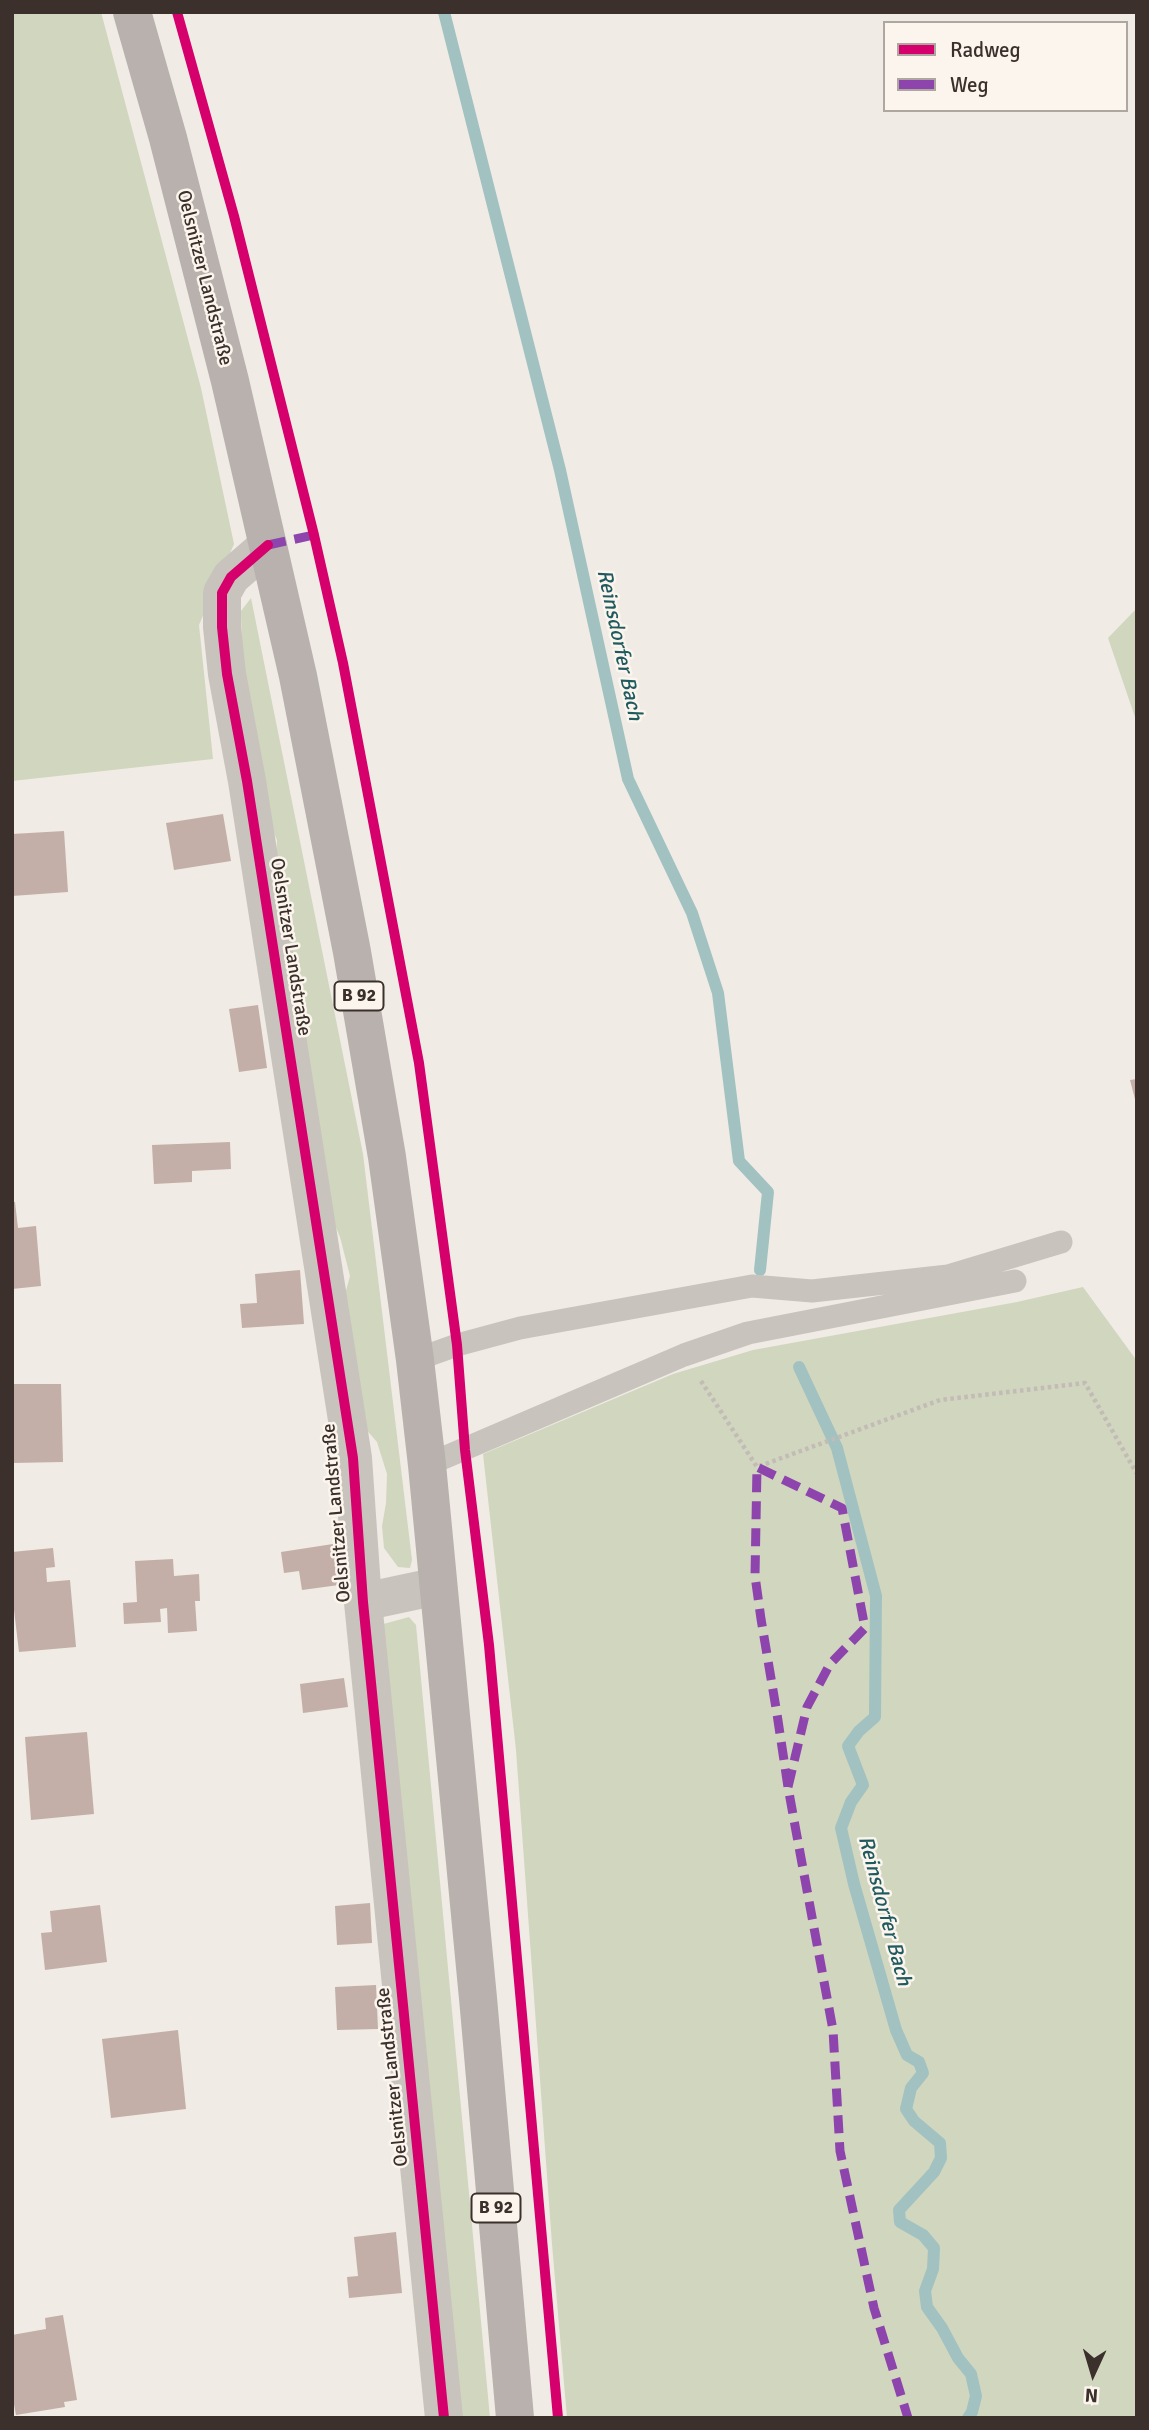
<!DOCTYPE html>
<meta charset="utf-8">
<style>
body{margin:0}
#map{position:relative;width:1149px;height:2430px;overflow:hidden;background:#f0ebe5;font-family:Signika,sans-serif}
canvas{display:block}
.frame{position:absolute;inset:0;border:14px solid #3b302b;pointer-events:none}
.legend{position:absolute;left:883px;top:21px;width:245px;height:91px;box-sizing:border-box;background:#fbf5ee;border:2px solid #aea6a0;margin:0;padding:9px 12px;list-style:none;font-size:21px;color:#3b302b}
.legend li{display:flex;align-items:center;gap:14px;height:35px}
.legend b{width:35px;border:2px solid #aea6a0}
.north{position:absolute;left:1058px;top:2339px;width:70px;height:70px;-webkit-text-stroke:5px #fbf5ee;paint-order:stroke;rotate:184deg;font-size:19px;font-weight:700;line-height:28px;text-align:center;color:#3b302b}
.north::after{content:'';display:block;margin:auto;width:24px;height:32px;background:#3b302b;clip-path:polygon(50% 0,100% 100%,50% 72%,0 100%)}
</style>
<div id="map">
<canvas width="1149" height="2430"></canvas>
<div class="frame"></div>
<ul class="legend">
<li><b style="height:9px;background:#d6006c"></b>Radweg</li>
<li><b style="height:9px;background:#8e44ad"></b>Weg</li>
</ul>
<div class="north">N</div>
</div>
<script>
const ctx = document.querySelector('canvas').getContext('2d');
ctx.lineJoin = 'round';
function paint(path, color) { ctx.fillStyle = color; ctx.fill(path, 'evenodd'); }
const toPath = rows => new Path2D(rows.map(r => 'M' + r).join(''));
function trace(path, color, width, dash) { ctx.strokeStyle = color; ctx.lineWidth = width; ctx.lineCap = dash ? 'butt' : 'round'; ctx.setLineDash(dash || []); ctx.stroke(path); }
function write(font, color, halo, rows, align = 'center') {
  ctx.font = font + ' Signika,sans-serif'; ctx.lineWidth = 5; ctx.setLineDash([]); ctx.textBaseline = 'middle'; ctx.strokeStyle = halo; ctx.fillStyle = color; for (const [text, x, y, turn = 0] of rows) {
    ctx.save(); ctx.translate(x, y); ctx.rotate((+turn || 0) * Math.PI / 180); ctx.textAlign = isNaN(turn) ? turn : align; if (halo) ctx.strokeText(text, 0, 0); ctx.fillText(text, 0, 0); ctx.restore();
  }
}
const green = toPath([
 [12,12,101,12,201,388,234,544,199,625,213,759,12,781],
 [251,598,363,1154,412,1560,410,1568,398,1567,384,1548,382,1526,386,1503,387,1474,377,1442,363,1426,344,1298,350,1276,340,1237,324,1200,276,868,277,840,267,817,243,703,241,611],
 [1137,608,1137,723,1108,638],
 [1083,1287,1137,1361,1137,2418,567,2418,552,2244,516,1750,483,1454,673,1374,753,1350,1017,1302],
 [409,1617,416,1625,490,2418,450,2418,380,1625]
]);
const stream = toPath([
 [444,12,560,470,628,779,692,913,718,993,739,1161,768,1192,760,1270],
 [799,1367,837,1448,876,1596,875,1717,859,1731,848,1746,863,1785,851,1802,841,1828,854,1884,896,2030,907,2055,919,2062,923,2073,911,2088,906,2109,914,2121,940,2143,941,2158,934,2172,899,2210,900,2222,923,2235,934,2248,933,2269,925,2291,927,2307,942,2328,958,2358,971,2374,976,2396,972,2412,968,2418]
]);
const building = toPath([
 [223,814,231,861,174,870,166,823],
 [64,831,68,892,12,896,12,834],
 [258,1005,267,1068,239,1072,229,1009],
 [1137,1079,1137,1103,1136,1103,1130,1080],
 [230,1142,231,1169,192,1171,192,1182,154,1184,152,1145],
 [12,1202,15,1202,18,1228,36,1226,41,1286,12,1289],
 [300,1270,304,1324,242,1328,240,1304,257,1303,255,1274],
 [12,1384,61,1384,63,1462,12,1463],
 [333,1544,339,1585,302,1590,299,1571,284,1573,281,1552],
 [53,1548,55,1567,46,1568,47,1582,70,1580,76,1647,19,1652,12,1593,12,1552],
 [173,1559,174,1576,199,1574,200,1601,195,1601,197,1631,168,1633,167,1608,160,1609,161,1622,124,1624,123,1603,137,1602,135,1561],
 [344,1678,348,1707,303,1713,300,1684],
 [87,1732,94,1814,31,1820,25,1737],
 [370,1903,372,1943,337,1945,335,1906],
 [100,1905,107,1962,45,1970,41,1933,52,1932,50,1911],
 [376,1985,378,2029,337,2030,335,1987],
 [178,2030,186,2109,111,2118,102,2039],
 [396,2232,402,2293,349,2298,347,2277,358,2276,354,2237],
 [63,2315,77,2400,64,2402,65,2407,16,2415,12,2394,12,2335,46,2329,45,2318]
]);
const path = toPath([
 [701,1381,757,1467,940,1400,1085,1383,1137,1474]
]);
const service = toPath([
 [415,1360,457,1345,520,1328,752,1286,812,1291,948,1276,1061,1242],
 [427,1465,684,1355,748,1333,1015,1281]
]);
const minor = toPath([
 [268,545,231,577,222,593,222,627,227,674,247,781,353,1458,363,1602,444,2418],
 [363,1602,438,1586]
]);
const primary = toPath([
 [132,12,168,138,230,381,298,676,352,952,387,1157,415,1360,427,1465,478,1998,515,2418]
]);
const quiet = toPath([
 [268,545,314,535],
 [788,1787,807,1707,830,1664,865,1628,842,1508,757,1467,755,1576,761,1619,777,1714,788,1787,796,1831,833,2030,840,2151,874,2308,908,2418]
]);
const cycleway = toPath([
 [177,12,234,216,314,535,343,663,419,1063,457,1345,465,1450,489,1645,558,2418],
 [268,545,231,577,222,593,222,627,227,674,247,781,353,1458,363,1602,444,2418]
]);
const shields = [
 [359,996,49],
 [496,2208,49]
];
const shieldNames = [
 ["B 92",359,996],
 ["B 92",496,2208]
];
const streetNames = [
 ["Oelsnitzer Landstraße",204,278,76],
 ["Oelsnitzer Landstraße",290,947,81],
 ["Oelsnitzer Landstraße",337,1513,-95],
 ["Oelsnitzer Landstraße",393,2077,-96]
];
const waterNames = [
 ["Reinsdorfer Bach",619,645,78],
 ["Reinsdorfer Bach",884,1911,75]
];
paint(green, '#d1d6bf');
trace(stream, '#a1c2c1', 12);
paint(building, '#c3afa7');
trace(path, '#c2bbb6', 4.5, [3.5, 3.5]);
trace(service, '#c9c3be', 23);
trace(minor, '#c9c3be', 38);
trace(primary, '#b8b1ad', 38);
trace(quiet, '#8e44ad', 9, [18, 9]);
trace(cycleway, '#d6006c', 10);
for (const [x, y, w] of shields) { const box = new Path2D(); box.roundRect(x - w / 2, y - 14.5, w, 29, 5); ctx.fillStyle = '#fbf5ee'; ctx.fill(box); trace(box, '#3b302b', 2); }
write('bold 18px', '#3b302b', null, shieldNames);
write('19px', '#3b302b', '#fbf5ee', streetNames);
write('italic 21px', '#1f5a5e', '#fbf5ee', waterNames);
</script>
